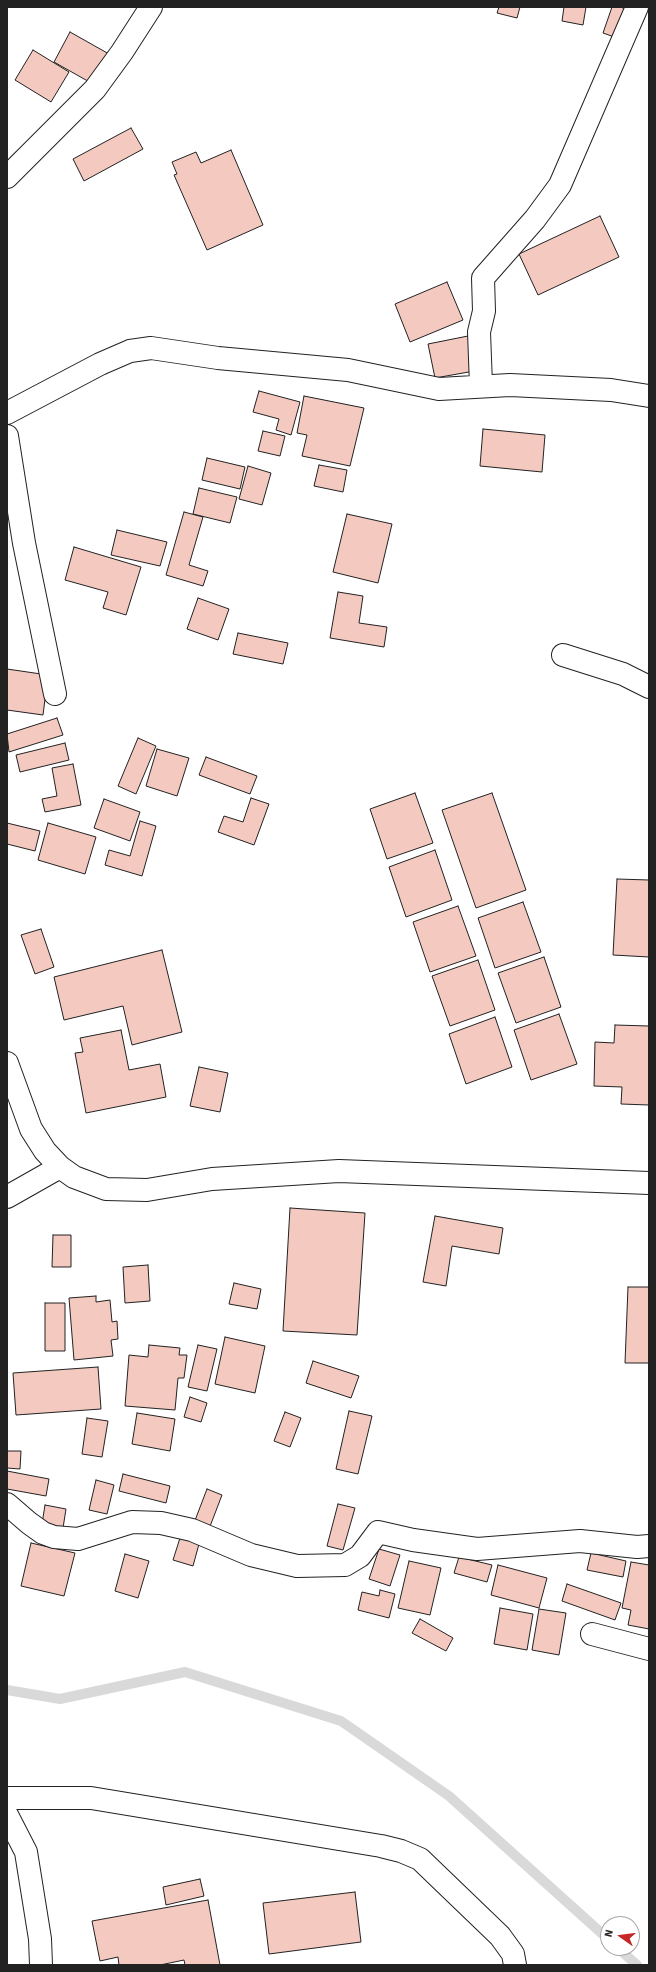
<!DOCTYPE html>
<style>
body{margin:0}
#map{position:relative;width:656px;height:1972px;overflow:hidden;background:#fff;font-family:"Source Sans 3",sans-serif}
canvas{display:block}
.frame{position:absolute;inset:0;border:8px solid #222;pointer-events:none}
.north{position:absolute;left:600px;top:1916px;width:40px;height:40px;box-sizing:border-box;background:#fff;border:1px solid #a7a7a7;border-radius:50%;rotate:284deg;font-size:11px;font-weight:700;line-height:16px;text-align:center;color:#222}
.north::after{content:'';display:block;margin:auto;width:14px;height:18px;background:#c62828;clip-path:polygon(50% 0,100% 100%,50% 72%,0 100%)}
</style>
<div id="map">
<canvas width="656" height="1972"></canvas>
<div class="frame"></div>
<div class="north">N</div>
</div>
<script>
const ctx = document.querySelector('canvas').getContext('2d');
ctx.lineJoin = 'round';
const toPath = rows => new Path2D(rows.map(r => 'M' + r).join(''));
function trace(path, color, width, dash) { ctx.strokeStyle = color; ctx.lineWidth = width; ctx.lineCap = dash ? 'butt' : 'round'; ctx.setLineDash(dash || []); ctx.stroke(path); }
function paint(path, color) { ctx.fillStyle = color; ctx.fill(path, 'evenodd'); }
const stream = toPath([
 [7,1690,60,1699,185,1672,341,1721,449,1796,608,1939],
 [618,1948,637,1965]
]);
const building = toPath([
 [499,7,520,7,517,18,497,13,499,7],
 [564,7,586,7,583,25,562,21,564,7],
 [612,7,620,7,629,10,620,39,603,33,612,7],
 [70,32,109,54,93,84,54,62,70,32],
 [33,50,69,72,51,102,15,80,33,50],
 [131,128,143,149,84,181,73,159,131,128],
 [231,150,263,225,207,250,174,175,177,174,172,162,196,152,201,163,231,150],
 [600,216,619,257,538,295,519,254,600,216],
 [447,282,463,320,410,342,395,304,447,282],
 [473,335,480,370,435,378,428,344,473,335],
 [259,391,300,402,291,435,276,430,279,419,253,412,259,391],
 [304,396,364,408,350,466,302,456,307,435,297,433,304,396],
 [483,429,545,435,542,472,480,466,483,429],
 [263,431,285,436,280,456,258,451,263,431],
 [207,458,245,467,240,489,202,480,207,458],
 [319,465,347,470,343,492,314,486,319,465],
 [248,466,271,473,262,505,239,499,248,466],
 [199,488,237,497,230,523,193,514,199,488],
 [184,512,203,517,189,565,208,571,203,586,166,575,184,512],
 [347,514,392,524,378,583,333,572,347,514],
 [117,530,167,542,160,566,111,555,117,530],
 [74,547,141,567,126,615,103,608,108,592,65,580,74,547],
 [338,592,363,596,359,623,387,627,384,647,330,638,338,592],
 [198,598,229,609,218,640,187,629,198,598],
 [238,633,288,643,283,664,233,654,238,633],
 [7,669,48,675,43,715,7,710,7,669],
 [57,718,63,735,9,752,7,734,57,718],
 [138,738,156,746,136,794,118,786,138,738],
 [65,743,69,760,20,772,16,755,65,743],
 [157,749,189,758,177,796,146,786,157,749],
 [206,757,257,776,250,794,199,775,206,757],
 [73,764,81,805,45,812,42,799,57,796,52,768,73,764],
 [415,793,433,843,387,859,370,809,415,793],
 [492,793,526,890,476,908,442,810,492,793],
 [251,798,269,804,254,845,218,832,224,816,243,822,251,798],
 [104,799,140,812,130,841,94,828,104,799],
 [140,821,156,826,142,876,105,865,109,850,130,856,140,821],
 [7,823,40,831,35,851,7,844,7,823],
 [48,823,96,837,85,874,38,860,48,823],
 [435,850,452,900,406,917,389,867,435,850],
 [617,879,649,880,649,957,613,955,617,879],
 [523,902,541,952,495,968,478,918,523,902],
 [458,906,476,956,430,972,413,922,458,906],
 [41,929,54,967,35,974,21,935,41,929],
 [162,950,182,1032,132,1045,123,1006,64,1020,54,977,162,950],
 [544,957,561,1007,516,1023,498,973,544,957],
 [478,960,495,1010,450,1026,432,976,478,960],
 [559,1014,577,1064,531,1080,514,1030,559,1014],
 [495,1017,512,1067,466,1084,449,1034,495,1017],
 [615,1025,649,1026,649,1105,621,1104,622,1087,594,1086,595,1042,614,1043,615,1025],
 [121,1030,129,1070,160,1064,166,1097,86,1113,75,1053,83,1052,80,1038,121,1030],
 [199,1067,228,1073,220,1112,190,1106,199,1067],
 [290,1208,365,1213,357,1335,283,1331,290,1208],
 [435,1216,503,1228,499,1254,452,1246,446,1286,423,1282,435,1216],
 [53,1235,71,1235,71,1267,52,1267,53,1235],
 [148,1265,150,1301,125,1303,123,1267,148,1265],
 [234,1283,261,1289,257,1309,229,1304,234,1283],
 [628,1287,649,1287,649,1363,625,1363,628,1287],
 [96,1296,96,1302,110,1300,112,1322,117,1321,118,1339,111,1340,113,1356,74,1360,69,1298,96,1296],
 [45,1303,65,1303,65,1351,45,1351,45,1303],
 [225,1337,265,1346,255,1393,215,1384,225,1337],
 [149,1345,180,1348,179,1355,187,1355,184,1378,178,1378,175,1410,125,1406,129,1355,148,1357,149,1345],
 [198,1345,217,1349,207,1391,188,1387,198,1345],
 [313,1361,359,1376,351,1398,306,1383,313,1361],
 [98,1367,101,1409,16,1415,13,1373,98,1367],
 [190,1397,207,1403,201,1422,184,1417,190,1397],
 [349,1411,372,1416,358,1474,336,1469,349,1411],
 [285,1412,301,1418,290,1447,274,1441,285,1412],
 [137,1413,175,1419,170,1451,132,1444,137,1413],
 [87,1418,108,1421,102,1457,82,1454,87,1418],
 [7,1451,21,1451,20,1469,7,1468,7,1451],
 [7,1471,49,1479,46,1496,7,1489,7,1471],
 [123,1474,170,1486,166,1503,119,1491,123,1474],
 [96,1480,114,1485,107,1514,89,1510,96,1480],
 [207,1489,222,1495,209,1529,194,1523,207,1489],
 [338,1504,355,1508,343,1550,327,1546,338,1504],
 [45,1505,66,1509,63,1528,42,1524,45,1505],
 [180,1538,199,1544,193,1566,173,1560,180,1538],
 [31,1543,75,1553,64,1596,21,1586,31,1543],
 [379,1549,400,1555,390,1586,369,1579,379,1549],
 [591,1553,626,1561,623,1577,587,1570,591,1553],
 [125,1554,149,1561,138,1598,115,1591,125,1554],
 [459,1557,492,1565,487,1582,454,1573,459,1557],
 [409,1561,441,1568,430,1615,398,1608,409,1561],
 [631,1562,649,1565,649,1629,628,1625,631,1610,622,1608,631,1562],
 [498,1565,547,1578,539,1608,491,1595,498,1565],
 [567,1584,621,1603,615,1620,562,1601,567,1584],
 [380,1590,395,1594,389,1618,358,1610,362,1592,379,1596,380,1590],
 [500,1608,533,1614,527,1650,494,1644,500,1608],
 [539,1609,566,1613,559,1655,532,1650,539,1609],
 [420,1619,453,1638,446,1651,412,1633,420,1619],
 [200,1879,204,1896,166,1905,163,1887,200,1879],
 [355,1892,361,1942,269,1954,263,1903,355,1892],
 [208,1900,220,1965,185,1965,184,1960,160,1965,119,1965,118,1957,100,1961,92,1921,208,1900]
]);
const street = toPath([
 [7,177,95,89,122,52,151,7],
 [481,385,479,332,484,311,483,278,535,219,560,185,637,7],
 [7,413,100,364,130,351,151,348,218,358,348,370,439,389,510,385,611,390,649,396],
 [7,436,24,543,55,694],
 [563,655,623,674,649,687],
 [7,1063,31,1129,45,1151,60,1167,74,1177,106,1189,147,1190,212,1179,339,1171,649,1183],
 [7,1197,60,1167],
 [7,1504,29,1523,43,1533,54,1537,78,1539,132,1522,161,1523,192,1530,251,1555,297,1566,345,1565,360,1556,378,1532,413,1540,477,1549,580,1541,637,1547,649,1546],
 [592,1634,649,1649],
 [7,1798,91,1798,381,1846,401,1851,420,1859,500,1936,513,1954,515,1965],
 [7,1815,26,1852,40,1939,41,1965]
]);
trace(stream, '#d9d9d9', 10);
paint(building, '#f3c9c0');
trace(building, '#222', 1);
trace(street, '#222', 24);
trace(street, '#fff', 22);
</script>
